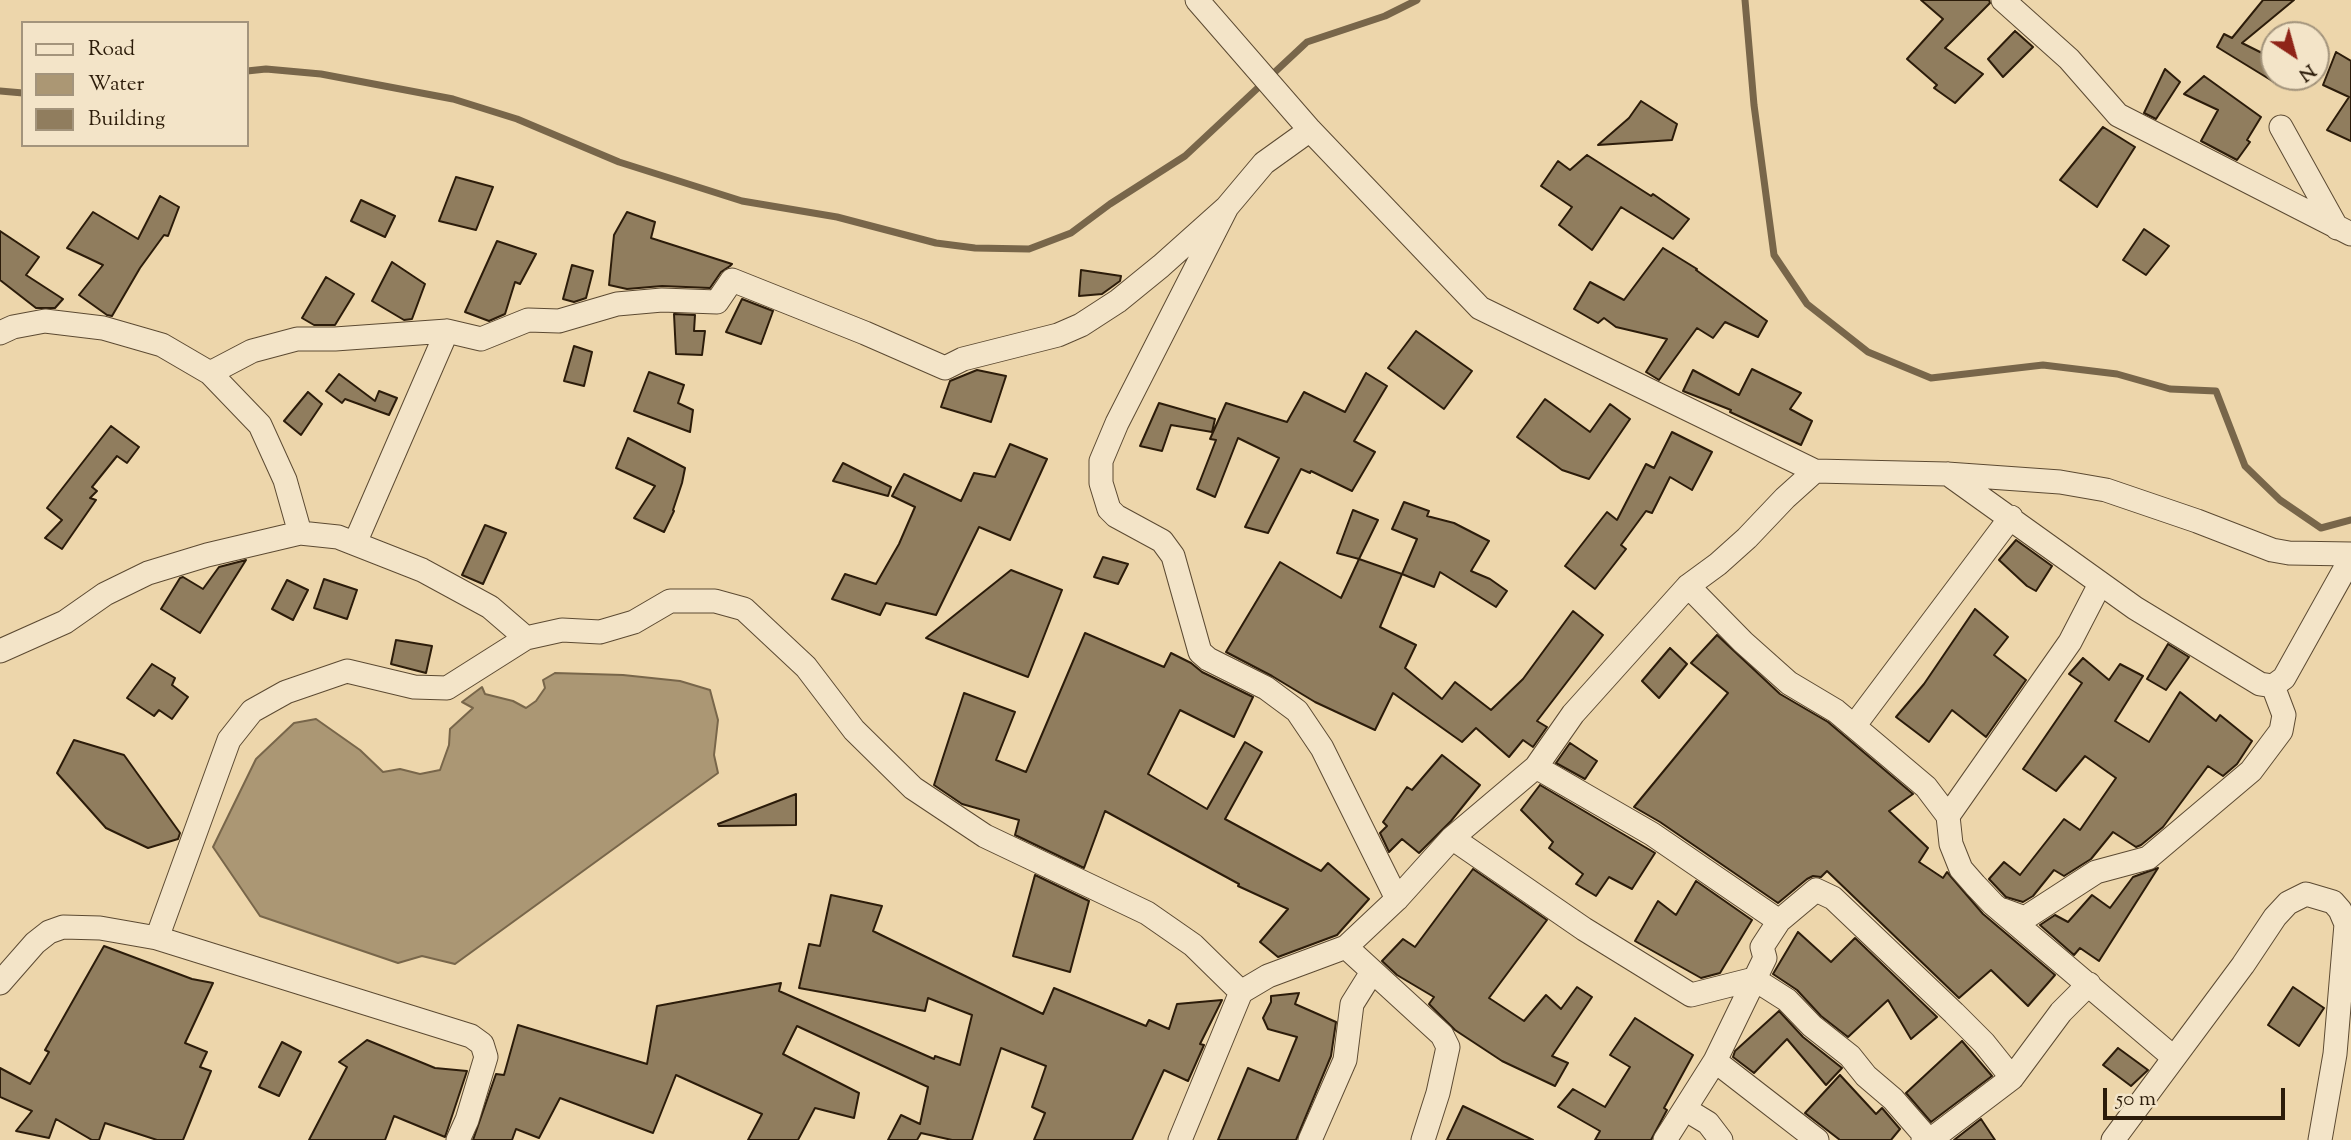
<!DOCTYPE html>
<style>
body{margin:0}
#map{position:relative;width:2351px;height:1140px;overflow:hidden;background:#edd6ab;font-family:"Sorts Mill Goudy",serif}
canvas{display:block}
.legend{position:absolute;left:21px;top:21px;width:228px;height:126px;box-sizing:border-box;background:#f3e4c8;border:2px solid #a3947c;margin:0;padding:9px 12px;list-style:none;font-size:21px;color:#2c1c0a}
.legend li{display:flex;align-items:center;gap:14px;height:35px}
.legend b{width:35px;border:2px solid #a3947c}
.north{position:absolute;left:2260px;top:21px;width:70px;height:70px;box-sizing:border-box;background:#f3e4c8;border:2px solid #a3947c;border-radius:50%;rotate:144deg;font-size:19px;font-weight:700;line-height:28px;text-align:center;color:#2c1c0a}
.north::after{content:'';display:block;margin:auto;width:24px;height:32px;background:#8f2418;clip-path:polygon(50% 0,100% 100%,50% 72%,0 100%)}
.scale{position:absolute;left:2103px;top:1088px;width:182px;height:32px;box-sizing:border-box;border:4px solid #2c1c0a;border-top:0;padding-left:9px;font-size:21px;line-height:24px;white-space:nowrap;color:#2c1c0a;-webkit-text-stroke:5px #f3e4c8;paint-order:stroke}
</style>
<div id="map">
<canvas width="2351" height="1140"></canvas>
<ul class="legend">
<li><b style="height:9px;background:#f3e4c8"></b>Road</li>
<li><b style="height:19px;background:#ab9774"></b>Water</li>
<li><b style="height:19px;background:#907d5e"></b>Building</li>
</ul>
<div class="north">N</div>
<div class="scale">50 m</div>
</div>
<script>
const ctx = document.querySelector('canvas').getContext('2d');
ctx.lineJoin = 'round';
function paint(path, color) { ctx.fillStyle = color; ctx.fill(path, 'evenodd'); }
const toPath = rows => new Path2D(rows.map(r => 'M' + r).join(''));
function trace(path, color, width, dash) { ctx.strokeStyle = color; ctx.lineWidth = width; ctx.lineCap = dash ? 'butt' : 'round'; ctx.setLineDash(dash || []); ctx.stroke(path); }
const water = toPath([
 [555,673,623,675,680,681,710,690,718,720,714,755,718,773,455,964,422,956,398,963,260,916,213,847,256,759,294,723,316,719,360,750,383,772,400,769,420,774,440,770,449,745,450,729,473,708,462,702,482,687,485,694,513,701,526,708,536,701,545,688,543,680,555,673]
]);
const stream = toPath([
 [1745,0,1754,105,1774,255,1807,304,1868,352,1931,378,2043,365,2117,374,2170,389,2216,391,2245,466,2280,500,2321,528,2351,520],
 [247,71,266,69,321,74,453,99,517,119,619,162,742,201,837,217,936,243,975,248,1029,249,1071,233,1110,204,1185,156,1307,42,1385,16,1417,0],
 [0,91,23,93]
]);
const building = toPath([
 [1921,0,1989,0,1990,3,1945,48,1983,74,1955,103,1934,88,1937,85,1907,59,1943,19,1921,0],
 [2263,0,2294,0,2242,43,2274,59,2274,82,2217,47,2224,34,2232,38,2263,0],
 [2015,31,2033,47,2003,77,1988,59,2015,31],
 [2336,52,2351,61,2351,141,2327,130,2349,97,2323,85,2336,52],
 [2165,69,2180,82,2156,119,2144,113,2165,69],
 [2204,76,2261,117,2247,140,2250,142,2237,160,2201,141,2218,110,2184,94,2204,76],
 [1641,101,1677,124,1672,140,1598,145,1629,118,1641,101],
 [2103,127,2135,147,2097,207,2060,180,2103,127],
 [1587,155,1651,196,1653,194,1689,219,1673,239,1621,207,1592,250,1559,225,1572,207,1541,186,1558,161,1570,170,1587,155],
 [456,177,493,187,476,230,439,221,456,177],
 [160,196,179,207,168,236,164,235,140,268,112,316,107,315,79,295,103,265,67,248,93,212,138,239,160,196],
 [361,200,395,216,385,237,351,221,361,200],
 [627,212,655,222,651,238,732,264,730,266,721,272,710,288,662,286,627,289,609,285,614,235,627,212],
 [2144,229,2169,246,2146,275,2123,260,2144,229],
 [0,231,39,257,26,275,63,299,55,308,36,308,0,280,0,231],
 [497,241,536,254,520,284,515,282,505,314,489,321,465,312,497,241],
 [1663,248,1697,269,1696,270,1767,321,1758,337,1725,322,1713,338,1697,328,1659,380,1646,372,1667,339,1616,327,1604,318,1598,323,1574,309,1590,282,1624,300,1663,248],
 [392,262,425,284,412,319,404,320,372,301,392,262],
 [572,265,593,271,586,298,574,302,563,299,572,265],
 [1081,270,1121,276,1120,281,1102,294,1079,296,1081,270],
 [326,277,354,294,335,325,314,325,302,318,326,277],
 [742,299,773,311,761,344,726,332,742,299],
 [674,314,695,315,694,331,705,331,702,355,676,354,674,314],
 [1416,331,1472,371,1444,409,1388,368,1416,331],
 [574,346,592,352,584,386,564,381,574,346],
 [1752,369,1801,393,1790,409,1812,421,1801,445,1730,412,1731,410,1683,391,1693,370,1739,395,1752,369],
 [977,370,1006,376,991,422,941,407,950,381,977,370],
 [649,372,684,385,678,403,693,410,690,432,634,411,649,372],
 [1366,373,1387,386,1354,441,1375,452,1352,491,1311,471,1310,473,1301,469,1268,533,1245,527,1279,458,1238,438,1215,497,1197,489,1216,440,1210,439,1226,403,1287,422,1304,392,1345,412,1366,373],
 [339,374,375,401,379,391,397,398,389,415,345,399,342,403,326,391,339,374],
 [308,392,322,404,301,435,284,421,308,392],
 [1545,399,1590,432,1610,404,1630,419,1589,479,1562,470,1517,437,1545,399],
 [1159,403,1215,419,1212,432,1171,425,1162,451,1140,446,1159,403],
 [111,426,139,447,127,463,117,456,92,487,97,491,90,498,96,500,62,549,45,538,62,520,47,508,111,426],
 [1672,432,1712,452,1692,490,1670,477,1652,513,1646,511,1621,545,1626,549,1595,589,1565,566,1607,512,1617,520,1646,464,1654,468,1672,432],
 [628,438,685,468,682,483,673,510,674,511,664,532,634,518,655,486,616,468,628,438],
 [1010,444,1047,459,1010,540,979,527,936,615,886,603,880,615,832,599,845,574,876,584,899,544,915,507,892,496,904,474,961,501,974,473,995,477,1010,444],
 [843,463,891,487,888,496,833,481,843,463],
 [1404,502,1429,511,1427,516,1454,523,1489,541,1471,571,1490,579,1507,591,1496,607,1440,572,1434,587,1402,574,1417,539,1392,529,1404,502],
 [1353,510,1378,520,1359,559,1337,553,1353,510],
 [485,525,506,533,483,584,462,575,485,525],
 [2016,540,2052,566,2036,591,2027,586,1999,560,2016,540],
 [1103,557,1128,564,1118,584,1094,577,1103,557],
 [1359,559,1402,574,1380,627,1416,645,1405,668,1442,699,1455,682,1491,710,1523,679,1573,611,1603,635,1537,721,1547,727,1533,747,1523,740,1509,757,1476,728,1462,742,1393,693,1375,730,1315,702,1272,676,1226,652,1280,562,1341,598,1359,559],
 [246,560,200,633,161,609,180,578,183,577,203,589,219,567,246,560],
 [1011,570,1062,590,1028,677,926,638,1011,570],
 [324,579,357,590,347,619,314,608,324,579],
 [287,580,308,590,293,620,272,609,287,580],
 [1975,609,2008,637,1994,655,2026,680,1986,737,1952,710,1929,742,1896,717,1924,684,1975,609],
 [1085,633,1164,667,1171,653,1191,663,1202,672,1253,697,1234,737,1180,710,1148,774,1207,809,1245,742,1262,752,1225,819,1321,871,1328,863,1369,899,1337,935,1278,957,1260,942,1288,909,1238,886,1239,884,1105,811,1084,868,1015,835,1019,820,962,804,934,785,964,693,1015,712,996,760,1026,772,1085,633],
 [1717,635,1780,694,1828,722,1913,794,1889,811,1928,848,1919,862,1943,878,1947,872,1983,914,2055,975,2028,1006,1991,970,1959,998,1827,871,1821,877,1813,876,1807,879,1778,903,1660,822,1634,807,1728,693,1691,663,1717,635],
 [396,640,432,646,426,673,391,664,396,640],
 [2168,644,2189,657,2166,690,2147,679,2168,644],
 [1670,648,1687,664,1659,698,1642,681,1670,648],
 [2083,658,2109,680,2120,664,2143,676,2115,721,2149,742,2180,692,2216,721,2220,715,2252,741,2237,764,2223,776,2208,766,2163,827,2141,845,2136,847,2113,832,2091,859,2064,876,2054,870,2033,896,2023,902,2006,897,1989,879,2004,862,2020,875,2064,819,2080,830,2116,778,2085,756,2056,791,2023,769,2082,683,2069,674,2083,658],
 [152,664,175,678,172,685,188,697,172,719,159,710,154,716,127,698,152,664],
 [74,740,124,755,180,833,178,839,148,848,106,828,57,773,74,740],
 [1570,743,1597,761,1585,779,1556,763,1570,743],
 [1442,755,1480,785,1451,821,1419,853,1402,839,1389,852,1380,833,1387,826,1383,822,1407,787,1412,790,1442,755],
 [1540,785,1655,853,1632,889,1609,877,1596,896,1576,884,1583,874,1549,848,1553,842,1521,810,1540,785],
 [796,794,796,825,719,826,718,824,796,794],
 [2158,868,2099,961,2080,948,2074,955,2040,925,2055,915,2068,922,2092,895,2110,908,2133,877,2158,868],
 [1473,869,1547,920,1489,998,1524,1021,1546,995,1561,1009,1577,987,1592,997,1552,1056,1568,1063,1555,1086,1502,1061,1455,1030,1429,1004,1434,997,1397,975,1382,961,1403,939,1415,947,1473,869],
 [1035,875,1089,901,1070,972,1013,956,1035,875],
 [1696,881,1752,920,1720,973,1701,978,1635,941,1658,901,1676,915,1696,881],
 [831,895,882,906,873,931,1043,1014,1054,988,1146,1026,1149,1020,1169,1029,1177,1004,1222,1000,1200,1044,1204,1045,1188,1081,1164,1070,1132,1140,1034,1140,1045,1113,1032,1107,1046,1066,1001,1048,972,1140,952,1140,921,1133,917,1140,888,1140,901,1115,920,1124,928,1087,797,1026,783,1054,859,1093,854,1118,815,1108,798,1140,748,1140,762,1114,676,1075,653,1133,560,1098,539,1138,516,1129,512,1140,473,1140,496,1074,504,1075,518,1025,647,1064,657,1006,781,983,779,991,934,1059,935,1056,960,1065,972,1015,928,998,925,1011,799,988,809,944,820,946,831,895],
 [1798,932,1831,962,1855,938,1937,1017,1911,1039,1888,1000,1848,1037,1821,1016,1797,990,1773,974,1798,932],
 [104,946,192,979,213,983,185,1043,207,1052,200,1067,211,1071,183,1140,157,1140,105,1123,99,1140,92,1140,56,1119,49,1138,16,1131,32,1111,0,1097,0,1068,30,1084,49,1052,45,1050,104,946],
 [2293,987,2324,1008,2299,1046,2268,1025,2293,987],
 [1299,993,1295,1004,1336,1022,1331,1056,1296,1140,1218,1140,1248,1068,1279,1081,1297,1037,1268,1029,1263,1018,1271,1002,1271,996,1299,993],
 [1779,1011,1803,1037,1842,1068,1826,1085,1787,1039,1754,1073,1733,1057,1735,1051,1779,1011],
 [1635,1018,1693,1055,1664,1108,1667,1110,1651,1140,1595,1140,1600,1131,1558,1107,1573,1089,1605,1107,1630,1067,1610,1055,1635,1018],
 [367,1040,435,1068,467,1071,445,1137,394,1116,385,1140,309,1140,347,1067,339,1062,367,1040],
 [1962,1041,1992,1076,1931,1122,1906,1093,1962,1041],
 [282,1042,301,1052,279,1096,259,1087,282,1042],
 [2118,1048,2148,1070,2131,1086,2103,1065,2118,1048],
 [1840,1075,1876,1114,1882,1108,1900,1129,1891,1140,1840,1140,1805,1113,1840,1075],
 [1463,1106,1533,1140,1447,1140,1463,1106],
 [1981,1119,1995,1140,1954,1140,1981,1119]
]);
const street = toPath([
 [1197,0,1310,130,1480,308,1815,471,1947,474,2060,482,2106,490,2197,521,2272,550,2289,553,2351,554],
 [2003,0,2069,59,2118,115,2351,234],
 [2281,127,2337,228],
 [1310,130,1264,163,1227,207,1117,423,1101,461,1101,483,1109,509,1116,516,1162,541,1173,556,1200,652,1208,659,1266,688,1297,711,1322,748,1397,899],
 [0,333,13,327,45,321,103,328,162,345,210,373,260,425,285,480,300,533],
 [210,373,252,351,297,339,335,339,447,331,481,339,528,320,559,321,617,304,662,300,717,302,732,280,865,333,945,368,963,359,1058,335,1081,325,1118,301,1161,266,1227,207],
 [1948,474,2135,608,2260,684,2273,686],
 [355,543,447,331],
 [1688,586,1743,642,1789,683,1836,711,1926,787,1948,816,1951,844,1961,869,1975,885,1993,904,2173,1057],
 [0,651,65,622,105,594,148,573,207,555,300,533,338,537,422,570,490,607,526,638],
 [1854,726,2011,517],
 [1536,767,1652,834,1779,921],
 [1948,816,2070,642,2100,584],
 [1452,838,1584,929,1691,995,1754,979,1787,1000,1812,1026,1850,1056,1866,1076,1893,1099,1927,1138],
 [2003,910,2025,918,2096,872,2148,858,2251,771,2281,731,2284,715,2273,686,2284,678,2351,558],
 [157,938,229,740,252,711,286,692,347,671,414,687,447,688,526,638,562,630,600,632,634,622,670,601,715,601,744,609,806,667,854,730,913,788,985,836,1147,913,1193,945,1241,992],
 [1346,947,1442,1035,1448,1047,1438,1093,1423,1140],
 [0,983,35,943,49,932,63,927,100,928,157,938,471,1036,482,1044,486,1057,467,1120,458,1140],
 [1715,1061,1817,1140],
 [1685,1109,1708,1123,1721,1140],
 [1180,1140,1241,992,1268,976,1346,947,1397,899,1452,838,1536,767,1573,714,1688,586,1718,564,1747,538,1785,498,1815,471],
 [1310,1140,1345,1060,1352,1004,1372,972],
 [1665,1140,1715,1061,1765,958,1762,947,1779,921,1816,890,1833,898,1954,1013,1984,1043,2012,1078],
 [1923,1140,1933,1138,2012,1078,2061,1012,2089,984],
 [2113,1140,2243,965,2275,917,2288,903,2306,894,2333,902,2340,910,2346,924,2335,1054,2320,1140]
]);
paint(water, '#ab9774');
trace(water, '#78664a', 2);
trace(stream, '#78664a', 7);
paint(building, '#907d5e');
trace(building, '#2c1c0a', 2);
trace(street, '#5c4a32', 25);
trace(street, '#f3e4c8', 23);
</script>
